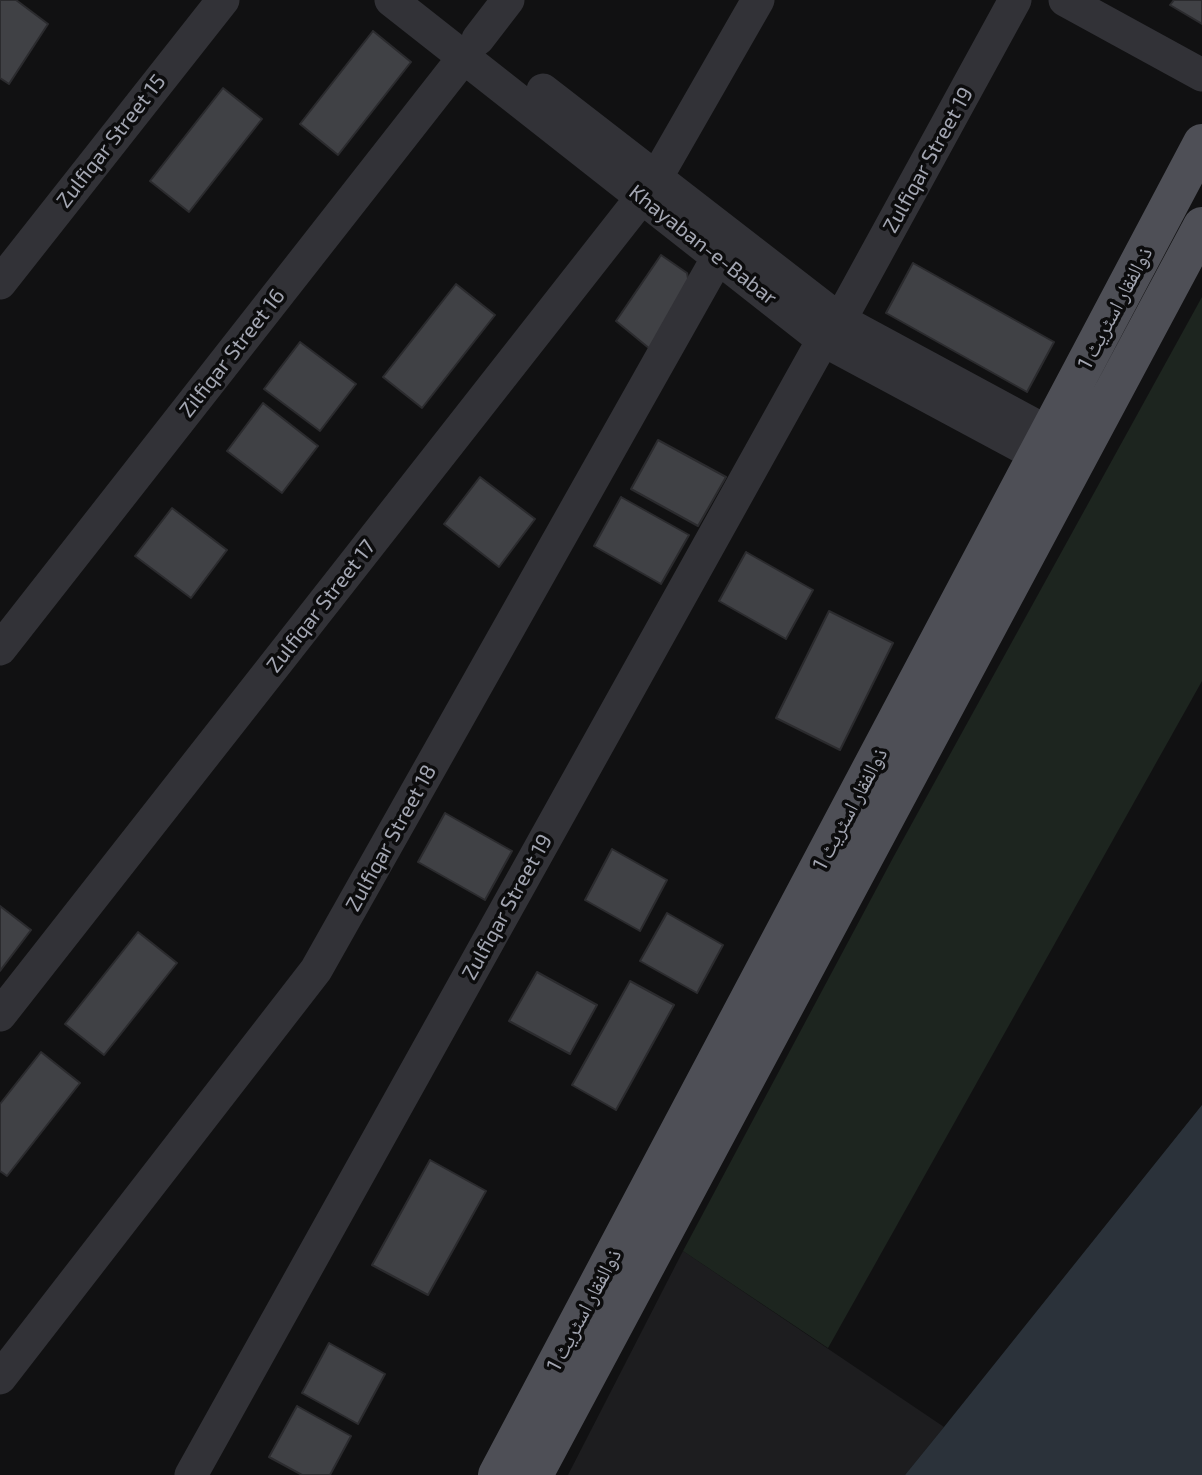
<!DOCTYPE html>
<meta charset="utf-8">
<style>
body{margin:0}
canvas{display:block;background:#111112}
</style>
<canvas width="1202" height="1475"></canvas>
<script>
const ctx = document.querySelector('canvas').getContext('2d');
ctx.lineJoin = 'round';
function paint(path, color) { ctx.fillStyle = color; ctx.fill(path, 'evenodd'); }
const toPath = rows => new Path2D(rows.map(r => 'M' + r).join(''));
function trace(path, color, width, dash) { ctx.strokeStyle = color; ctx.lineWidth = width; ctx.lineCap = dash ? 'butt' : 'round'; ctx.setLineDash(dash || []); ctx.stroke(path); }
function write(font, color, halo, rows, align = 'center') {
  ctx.font = font + ' "Exo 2","Noto Naskh Arabic",sans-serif'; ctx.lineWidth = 7; ctx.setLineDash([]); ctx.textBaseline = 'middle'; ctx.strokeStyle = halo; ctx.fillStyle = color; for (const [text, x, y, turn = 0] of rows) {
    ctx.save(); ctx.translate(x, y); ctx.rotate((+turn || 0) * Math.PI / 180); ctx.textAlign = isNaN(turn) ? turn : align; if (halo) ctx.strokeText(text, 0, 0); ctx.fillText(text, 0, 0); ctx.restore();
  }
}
const built = toPath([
 [683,1251,944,1427,905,1475,568,1475]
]);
const green = toPath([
 [1202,297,1202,681,828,1348,683,1251,894,856]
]);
const water = toPath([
 [1202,1105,1202,1475,905,1475,944,1427]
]);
const building = toPath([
 [0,0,16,0,48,24,9,84,0,78,0,0],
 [1174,0,1202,0,1202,24,1170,5,1174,0],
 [373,31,411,62,338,155,300,124,373,31],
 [223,88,262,119,189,212,150,181,223,88],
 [661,255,687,273,690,288,650,349,616,321,661,255],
 [913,263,1054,342,1027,392,886,313,913,263],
 [456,284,495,315,422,408,383,377,456,284],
 [300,342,356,384,320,431,264,389,300,342],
 [263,403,318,446,282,493,227,451,263,403],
 [658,440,726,477,698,526,631,489,658,440],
 [480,477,535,519,499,567,444,524,480,477],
 [621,497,689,535,661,584,594,546,621,497],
 [172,508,227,550,191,598,135,556,172,508],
 [746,552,813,590,786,639,719,601,746,552],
 [829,611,893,643,840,750,776,718,829,611],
 [445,813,512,851,485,900,418,862,445,813],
 [612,849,667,880,640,931,585,900,612,849],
 [0,906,31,930,0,971,0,906],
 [667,913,723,945,697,993,640,961,667,913],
 [138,932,177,963,104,1055,65,1024,138,932],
 [537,972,597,1005,570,1054,509,1021,537,972],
 [630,981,674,1005,616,1110,572,1085,630,981],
 [41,1052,80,1083,7,1176,0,1171,0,1104,41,1052],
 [430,1160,486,1191,428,1295,372,1265,430,1160],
 [329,1343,385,1374,358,1424,302,1393,329,1343],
 [297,1406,351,1436,330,1475,302,1475,269,1457,297,1406]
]);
const minor = toPath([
 [391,0,823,340,1037,455],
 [1065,0,1202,75],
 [478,39,508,0],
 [543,90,840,320,1049,433],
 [656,178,758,0],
 [0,283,223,0],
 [840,320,1015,0],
 [0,649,464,57],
 [0,1015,642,197],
 [0,1378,316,970,718,257],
 [191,1475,823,340]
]);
const major = toPath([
 [497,1475,1202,143],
 [534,1475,1202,226]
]);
const streetNames = [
 ["Zulfiqar Street 15",111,141,-52],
 ["Zulfiqar Street 19",928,160,-61],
 ["Khayaban-e-Babar",703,245,38],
 ["ذوالفقار اسٹریٹ 1",1115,308,-62],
 ["Zilfiqar Street 16",232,353,-52],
 ["Zulfiqar Street 17",321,606,-52],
 ["ذوالفقار اسٹریٹ 1",850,809,-62],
 ["Zulfiqar Street 18",391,838,-61],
 ["Zulfiqar Street 19",507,907,-61],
 ["ذوالفقار اسٹریٹ 1",584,1310,-62]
];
paint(built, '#1d1d1f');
paint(green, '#1d251f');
paint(water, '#2b323a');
paint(building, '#404145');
trace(building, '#2b2b2e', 2);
trace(minor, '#323237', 33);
trace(major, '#4e4f56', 38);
write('21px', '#a3a6b2', '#0c0c0d', streetNames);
</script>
